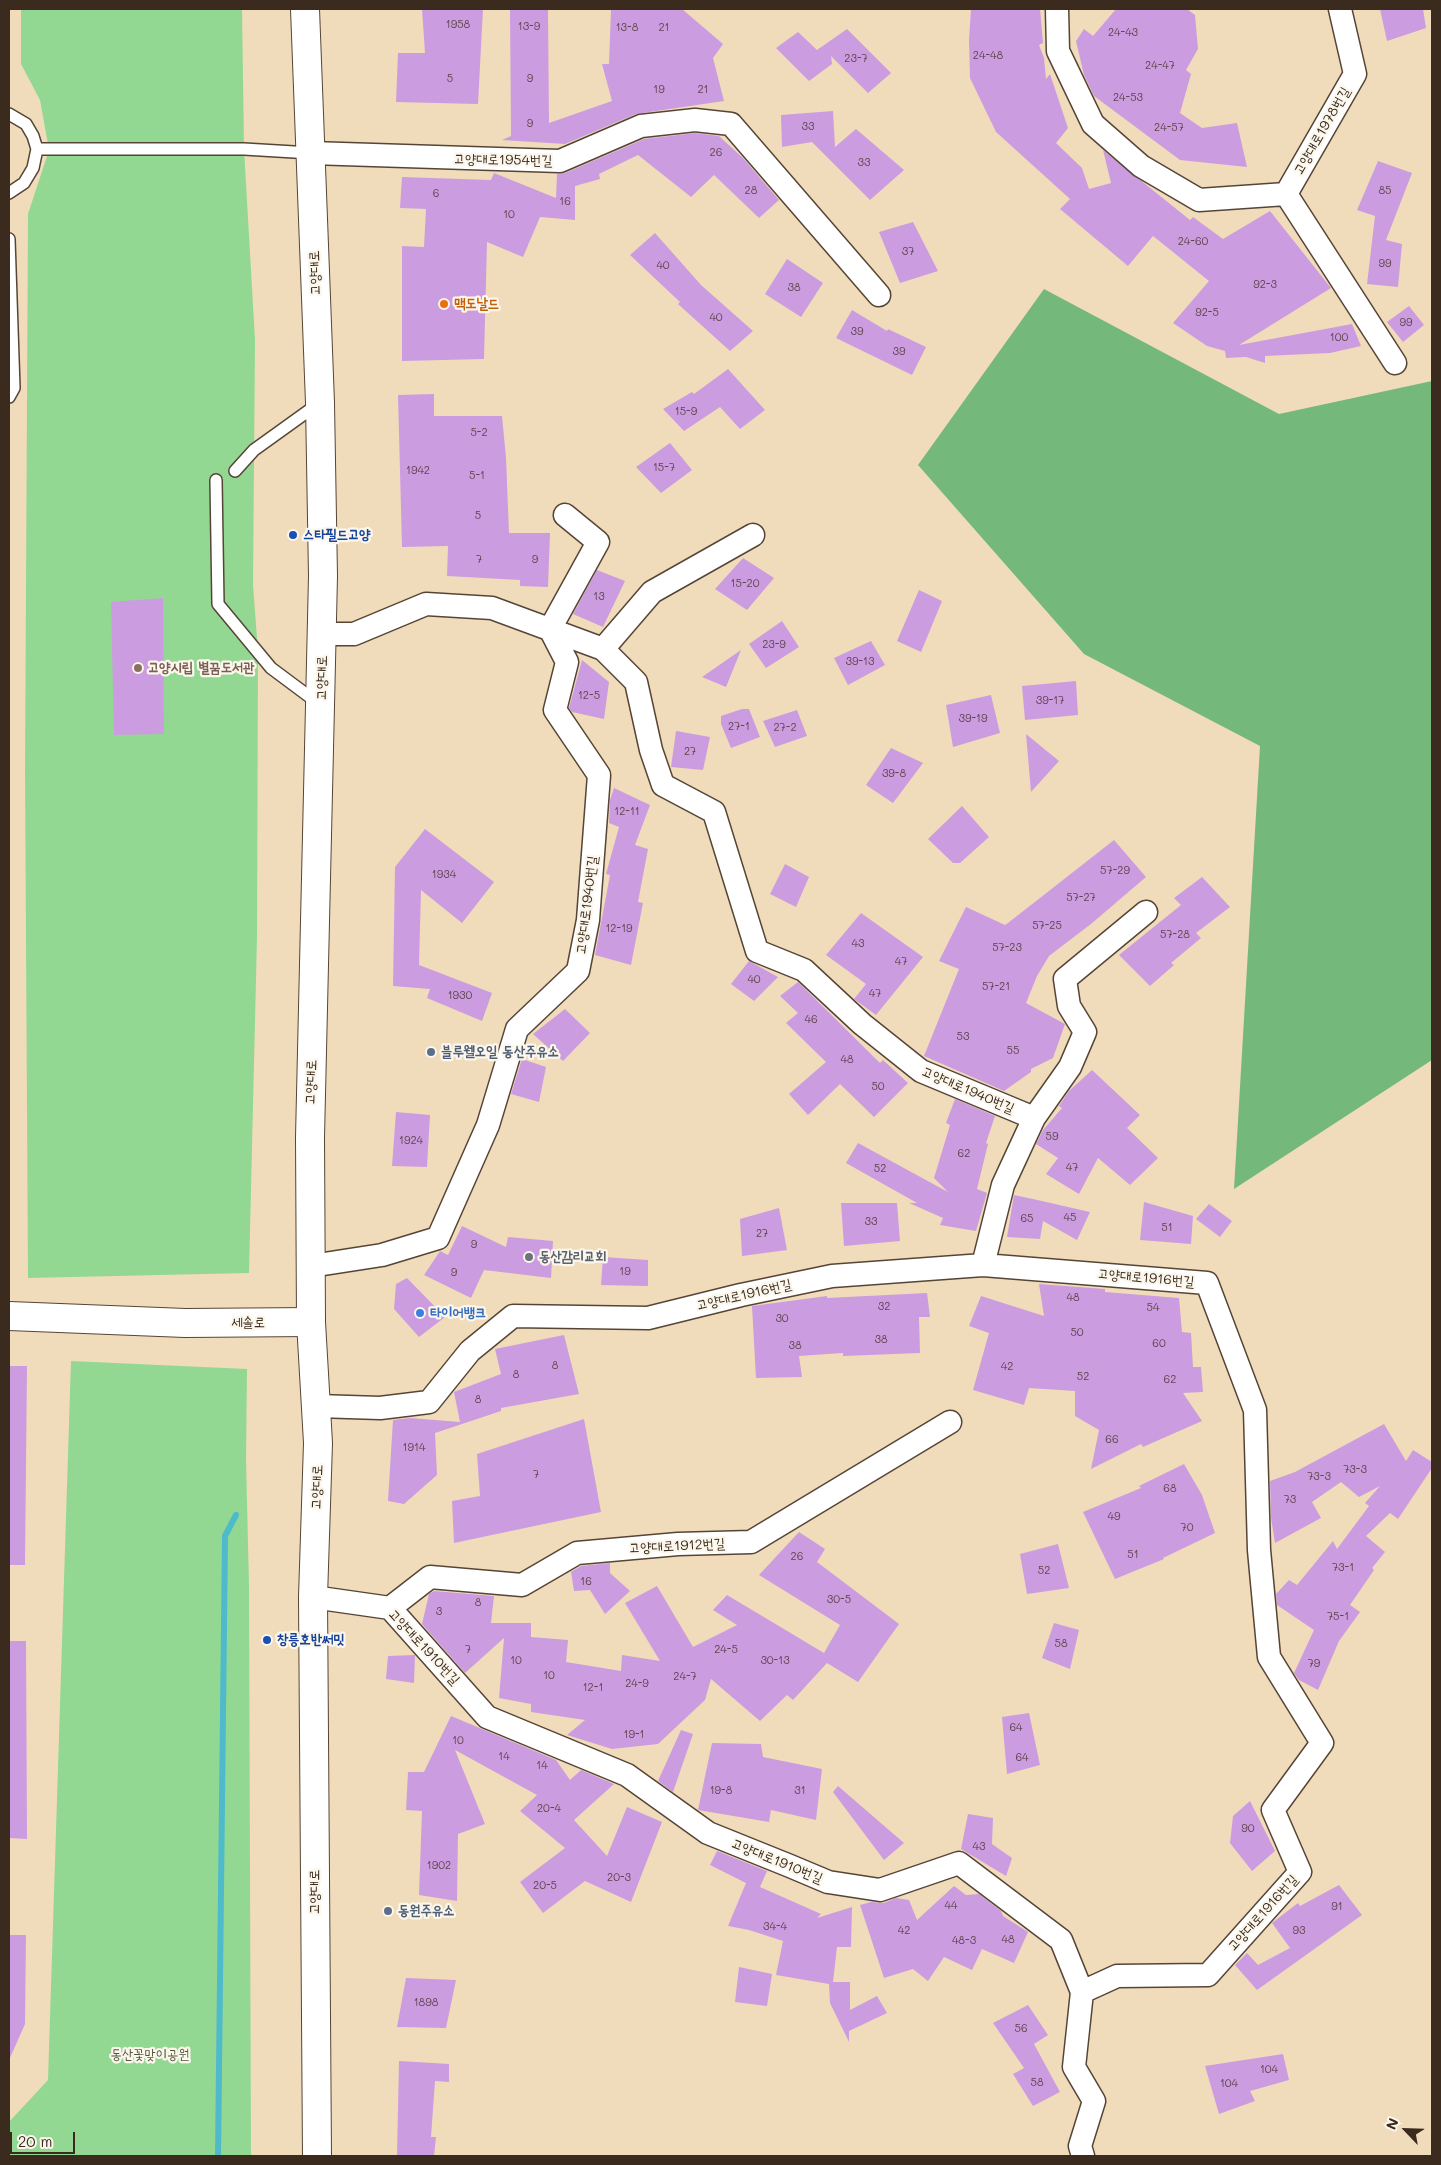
<!DOCTYPE html>
<meta charset="utf-8">
<style>
body{margin:0}
#map{position:relative;width:1441px;height:2165px;overflow:hidden;background:#f0dcbb;font-family:Mali,sans-serif}
canvas{display:block}
.frame{position:absolute;inset:0;border:10px solid #3b2a1e;pointer-events:none}
.north{position:absolute;left:1381px;top:2105px;width:50px;height:50px;-webkit-text-stroke:4px #fbf7ec;paint-order:stroke;rotate:294deg;font-size:14px;font-weight:700;line-height:20px;text-align:center;color:#3b2a1e}
.north::after{content:'';display:block;margin:auto;width:18px;height:22px;background:#3b2a1e;clip-path:polygon(50% 0,100% 100%,50% 72%,0 100%)}
.scale{position:absolute;left:10px;top:2132px;width:65px;height:22px;box-sizing:border-box;border:2px solid #3b2a1e;border-top:0;padding-left:6px;font-size:15px;line-height:18px;white-space:nowrap;color:#3b2a1e;-webkit-text-stroke:4px #fbf7ec;paint-order:stroke}
</style>
<div id="map">
<canvas width="1441" height="2165"></canvas>
<div class="frame"></div>
<div class="north">N</div>
<div class="scale">20 m</div>
</div>
<script>
const ctx = document.querySelector('canvas').getContext('2d');
ctx.lineJoin = 'round';
function paint(path, color) { ctx.fillStyle = color; ctx.fill(path, 'evenodd'); }
const toPath = rows => new Path2D(rows.map(r => 'M' + r).join(''));
function trace(path, color, width, dash) { ctx.strokeStyle = color; ctx.lineWidth = width; ctx.lineCap = dash ? 'butt' : 'round'; ctx.setLineDash(dash || []); ctx.stroke(path); }
function write(font, color, halo, rows, align = 'center') {
  ctx.font = font + ' Mali,"Poor Story",sans-serif'; ctx.lineWidth = 4.5; ctx.setLineDash([]); ctx.textBaseline = 'middle'; ctx.strokeStyle = halo; ctx.fillStyle = color; for (const [text, x, y, turn = 0] of rows) {
    ctx.save(); ctx.translate(x, y); ctx.rotate((+turn || 0) * Math.PI / 180); ctx.textAlign = isNaN(turn) ? turn : align; if (halo) ctx.strokeText(text, 0, 0); ctx.fillText(text, 0, 0); ctx.restore();
  }
}
const green = toPath([
 [21,9,242,9,244,149,255,340,253,585,258,651,257,937,249,1273,28,1278,25,771,28,214,49,150,40,100,21,64],
 [71,1361,247,1369,246,1459,249,1586,251,2156,9,2156,9,2122,48,2080]
]);
const forest = toPath([
 [1044,289,1279,414,1432,381,1432,1060,1234,1189,1260,746,1084,654,918,465]
]);
const stream = toPath([
 [218,2156,225,1536,236,1515]
]);
const building = toPath([
 [422,9,483,9,478,104,396,102,398,53,425,53],
 [510,9,548,9,549,123,612,101,602,64,609,64,611,9,682,9,723,44,713,58,724,101,636,114,565,144,502,140,511,136],
 [971,9,1040,9,1043,43,1039,45,1044,58,1046,79,1050,74,1068,128,1056,143,1082,168,1089,189,1111,183,1103,150,1190,220,1193,217,1223,239,1270,211,1331,288,1239,345,1352,324,1361,346,1330,353,1265,356,1265,363,1246,357,1226,358,1225,351,1207,346,1173,323,1209,281,1153,236,1128,266,1060,209,1070,199,996,132,970,78,969,40],
 [1116,9,1187,9,1195,15,1198,49,1186,70,1191,74,1180,113,1202,128,1237,123,1247,167,1180,160,1094,96,1084,75,1076,41,1084,29,1093,36],
 [1380,9,1423,9,1426,28,1387,41],
 [847,29,891,73,868,93,831,56,832,64,809,81,776,48,798,32,817,50],
 [833,111,835,147,856,129,904,170,870,200,812,142,782,147,781,115],
 [695,133,719,136,743,158,779,200,759,218,714,175,691,197,638,155,599,174,600,179,575,186,575,220,540,217,523,257,487,242,484,359,402,361,402,246,424,247,426,209,400,208,402,177,491,180,494,173,556,198,557,174,565,173,644,139],
 [1378,161,1412,173,1386,240,1402,244,1398,287,1367,284,1375,216,1357,210],
 [913,222,938,271,900,283,879,232],
 [655,233,701,285,753,331,730,351,678,304,680,302,630,255],
 [787,259,823,283,801,317,765,294],
 [1409,306,1424,325,1403,342,1387,322],
 [852,310,887,331,888,329,926,347,912,375,836,338],
 [728,369,765,410,740,429,720,407,684,431,663,409,692,392,694,394],
 [434,394,434,416,502,416,506,458,509,533,550,533,548,587,520,586,520,580,447,576,448,546,402,547,398,395],
 [670,443,692,470,661,493,636,467],
 [743,558,774,578,747,610,715,589],
 [597,570,625,581,603,627,573,614],
 [919,590,942,601,921,652,897,641],
 [163,598,164,734,114,735,111,602],
 [782,621,799,647,766,668,749,644],
 [871,641,885,665,848,685,834,658],
 [741,650,726,687,702,677],
 [582,660,609,682,604,719,572,712,569,708],
 [1076,681,1078,715,1025,720,1022,686],
 [991,695,1000,733,953,747,946,705],
 [742,709,749,709,760,737,731,748,721,724,721,716],
 [797,710,807,736,775,747,763,721],
 [676,731,710,737,703,770,671,767],
 [1026,734,1059,761,1031,792],
 [891,748,923,763,893,803,866,785],
 [614,788,650,805,635,845,648,849,638,902,643,903,631,965,595,955,610,875,606,874,619,827,609,823,610,800],
 [962,806,989,837,960,863,953,863,928,839],
 [425,829,494,882,462,923,421,890,419,965,492,993,482,1021,427,998,430,989,393,986,395,867],
 [1114,840,1146,877,1091,924,1049,956,1037,976,1026,1003,1065,1024,1053,1058,1031,1069,1031,1072,1004,1091,924,1056,959,969,939,961,966,907,1005,925,1008,923],
 [785,864,809,877,796,907,770,894],
 [1202,877,1230,907,1196,933,1201,938,1171,963,1174,965,1150,986,1119,955,1181,905,1174,898],
 [861,913,923,957,876,1015,854,999,866,984,826,955],
 [749,961,778,977,754,1001,731,984],
 [798,982,880,1063,883,1060,908,1083,874,1117,840,1084,808,1115,789,1094,826,1062,786,1023,798,1013,780,996],
 [565,1009,590,1033,563,1061,533,1034],
 [522,1059,546,1067,539,1102,511,1094],
 [1092,1070,1140,1115,1127,1128,1158,1158,1130,1185,1098,1158,1079,1194,1046,1174,1058,1158,1036,1144,1043,1130,1062,1108,1059,1106,1069,1091],
 [955,1099,995,1116,986,1143,988,1144,977,1189,987,1193,976,1231,940,1225,943,1218,909,1203,917,1203,846,1163,858,1143,948,1192,934,1178,950,1125,946,1123],
 [396,1112,430,1115,427,1167,392,1166],
 [1014,1195,1033,1199,1090,1212,1077,1240,1043,1221,1040,1239,1007,1237],
 [1144,1202,1193,1216,1191,1244,1140,1240],
 [841,1203,897,1203,900,1241,844,1246],
 [1209,1204,1232,1221,1220,1237,1196,1219],
 [779,1208,787,1250,742,1256,740,1219],
 [462,1226,506,1247,508,1237,553,1241,551,1278,484,1270,471,1298,424,1275,440,1251,448,1255],
 [603,1257,648,1260,648,1286,601,1285],
 [407,1278,445,1317,419,1337,394,1309,396,1284],
 [1039,1284,1105,1289,1105,1292,1179,1298,1182,1332,1191,1333,1193,1367,1201,1367,1203,1392,1183,1393,1202,1421,1143,1447,1141,1444,1091,1469,1099,1430,1075,1416,1075,1391,1029,1388,1024,1405,973,1390,989,1333,969,1326,981,1296,1044,1316],
 [927,1293,930,1317,919,1317,920,1353,843,1356,843,1353,799,1356,802,1377,756,1378,752,1306,827,1296,827,1298],
 [564,1335,579,1394,501,1408,501,1411,435,1433,437,1475,404,1504,388,1501,393,1420,410,1418,460,1422,454,1392,501,1374,495,1349],
 [9,1366,27,1366,25,1565,9,1565],
 [584,1419,601,1512,454,1543,452,1501,480,1496,477,1454],
 [1384,1424,1406,1461,1413,1450,1432,1462,1432,1468,1398,1519,1390,1513,1366,1536,1385,1552,1372,1568,1374,1570,1350,1605,1360,1612,1339,1641,1318,1690,1299,1680,1294,1673,1314,1630,1277,1605,1276,1594,1289,1580,1297,1585,1333,1541,1337,1549,1369,1506,1365,1503,1380,1486,1359,1497,1341,1482,1312,1502,1321,1518,1275,1543,1271,1518,1270,1481,1295,1472],
 [1184,1464,1202,1495,1215,1533,1163,1558,1164,1559,1115,1579,1083,1512,1141,1488,1139,1486],
 [799,1532,825,1549,817,1562,899,1624,858,1682,827,1663,793,1700,787,1695,760,1721,711,1679,705,1700,658,1744,612,1749,567,1735,585,1720,531,1712,531,1704,499,1698,504,1638,465,1673,422,1624,429,1594,434,1591,494,1596,491,1623,531,1623,531,1637,568,1640,566,1662,621,1671,622,1655,660,1661,625,1603,657,1586,693,1647,737,1625,713,1610,727,1595,824,1653,840,1625,759,1575],
 [1058,1544,1069,1588,1027,1594,1020,1554],
 [610,1563,610,1573,630,1591,605,1614,590,1590,574,1591,571,1572,581,1566],
 [1054,1623,1079,1630,1070,1669,1042,1658],
 [9,1641,26,1641,27,1839,9,1838],
 [415,1655,414,1683,386,1679,388,1656],
 [1029,1713,1040,1765,1007,1774,1002,1717],
 [451,1716,556,1760,570,1780,581,1770,614,1784,574,1820,607,1856,627,1807,662,1822,631,1902,585,1881,543,1913,520,1882,565,1848,520,1811,537,1795,455,1750,485,1824,458,1834,457,1901,419,1895,422,1811,406,1810,408,1772,424,1772],
 [681,1730,693,1734,673,1792,658,1781],
 [712,1743,761,1744,763,1757,822,1769,816,1820,771,1810,769,1822,698,1810],
 [838,1786,904,1843,884,1860,833,1792],
 [1250,1801,1275,1851,1252,1871,1230,1843,1233,1816],
 [968,1814,993,1818,992,1844,1012,1858,1006,1876,961,1849],
 [717,1851,767,1871,760,1887,821,1914,817,1918,852,1907,851,1947,837,1947,833,1982,850,1982,850,2010,877,1996,887,2013,849,2031,849,2042,830,2003,829,1984,776,1975,783,1941,749,1930,728,1926,746,1883,710,1865],
 [1339,1885,1362,1915,1257,1990,1235,1965,1247,1953,1258,1965,1290,1948,1272,1923,1298,1903,1300,1906],
 [954,1886,966,1895,979,1894,1001,1911,1003,1916,1028,1932,1014,1963,982,1949,972,1970,944,1957,928,1981,913,1969,884,1978,860,1905,871,1902,884,1903,896,1898,909,1900,917,1920],
 [9,1935,26,1935,25,2024,9,2060],
 [739,1967,772,1974,767,2006,735,2002],
 [406,1978,456,1980,446,2028,397,2027],
 [1028,2005,1048,2035,1034,2044,1060,2092,1033,2106,1013,2074,1024,2068,993,2023],
 [1283,2054,1289,2080,1250,2091,1255,2101,1219,2114,1205,2066],
 [399,2061,449,2064,449,2082,435,2081,431,2137,436,2137,434,2156,397,2156]
]);
const service = toPath([
 [9,114,26,124,33,136,37,149,33,168,24,183,9,193],
 [37,149,244,149,311,153],
 [9,239,14,388,9,397],
 [235,471,254,450,318,404],
 [216,480,218,604,271,668,318,703]
]);
const minor = toPath([
 [1057,9,1058,51,1093,124,1141,166,1199,200,1286,194,1355,74,1340,9],
 [311,153,560,161,641,126,695,120,731,124,879,295],
 [1286,194,1395,363],
 [322,634,354,634,426,604,492,608,603,649,636,682,651,750,663,785,714,812,757,951,804,970,862,1024,921,1071,1034,1118,1003,1185,983,1265],
 [603,649,652,592,753,535],
 [1034,1118,1070,1067,1085,1032,1069,1006,1065,979,1146,912],
 [311,1266,382,1255,438,1238,488,1125,517,1029,578,971,588,920,599,775,555,710,567,662,550,629,598,542,565,515],
 [317,1406,380,1408,429,1402,470,1351,513,1316,648,1318,741,1295,832,1276,983,1265,1207,1283,1255,1410,1259,1550,1269,1657,1322,1743,1273,1810,1300,1872,1208,1975,1117,1976,1082,1992],
 [313,1597,390,1608,487,1717,627,1775,708,1833,790,1866,828,1882,880,1890,959,1863,1061,1940,1082,1992,1074,2067,1094,2101,1080,2146,1083,2156],
 [390,1608,430,1577,522,1585,577,1553,678,1544,751,1542,950,1422]
]);
const tertiary = toPath([
 [9,1316,185,1323,311,1322]
]);
const primary = toPath([
 [305,9,320,403,323,576,310,1137,311,1322,318,1443,313,1597,317,2156]
]);
const markers = [
 [444,304,5,"#e8710a"],
 [293,535,5,"#1a4fb4"],
 [138,668,5,"#8d6e63"],
 [431,1052,5,"#5c6f8a"],
 [529,1257,5,"#6b7280"],
 [420,1313,5,"#3f7fe0"],
 [267,1640,5,"#1a4fb4"],
 [388,1911,5,"#5c6f8a"]
];
const numberNames = [
 ["1958",458,25],
 ["13-9",529,27],
 ["13-8",627,28],
 ["21",664,28],
 ["24-43",1123,33],
 ["24-48",988,56],
 ["23-7",856,59],
 ["24-47",1160,66],
 ["5",450,79],
 ["9",530,79],
 ["19",659,90],
 ["21",703,90],
 ["24-53",1128,98],
 ["9",530,124],
 ["33",808,127],
 ["24-57",1169,128],
 ["26",716,153],
 ["33",864,163],
 ["28",751,191],
 ["85",1385,191],
 ["6",436,194],
 ["16",565,202],
 ["10",509,215],
 ["24-60",1193,242],
 ["37",908,252],
 ["99",1385,264],
 ["40",663,266],
 ["92-3",1265,285],
 ["38",794,288],
 ["92-5",1207,313],
 ["40",716,318],
 ["99",1406,323],
 ["39",857,332],
 ["100",1339,338],
 ["39",899,352],
 ["15-9",686,412],
 ["5-2",479,433],
 ["15-7",664,468],
 ["1942",418,471],
 ["5-1",477,476],
 ["5",478,516],
 ["7",479,560],
 ["9",535,560],
 ["15-20",745,584],
 ["13",599,597],
 ["23-9",774,645],
 ["39-13",860,662],
 ["12-5",589,696],
 ["39-17",1050,701],
 ["39-19",973,719],
 ["27-1",739,727],
 ["27-2",785,728],
 ["27",690,752],
 ["39-8",894,774],
 ["12-11",627,812],
 ["57-29",1115,871],
 ["1934",444,875],
 ["57-27",1081,898],
 ["57-25",1047,926],
 ["12-19",619,929],
 ["57-28",1175,935],
 ["43",858,944],
 ["57-23",1007,948],
 ["47",901,962],
 ["40",754,980],
 ["57-21",996,987],
 ["47",875,994],
 ["1930",460,996],
 ["46",811,1020],
 ["53",963,1037],
 ["55",1013,1051],
 ["48",847,1060],
 ["50",878,1087],
 ["59",1052,1137],
 ["1924",411,1141],
 ["62",964,1154],
 ["47",1072,1168],
 ["52",880,1169],
 ["45",1070,1218],
 ["65",1027,1219],
 ["33",871,1222],
 ["51",1167,1228],
 ["27",762,1234],
 ["9",474,1245],
 ["19",625,1272],
 ["9",454,1273],
 ["48",1073,1298],
 ["32",884,1307],
 ["54",1153,1308],
 ["30",782,1319],
 ["50",1077,1333],
 ["38",881,1340],
 ["60",1159,1344],
 ["38",795,1346],
 ["8",555,1366],
 ["42",1007,1367],
 ["8",516,1375],
 ["52",1083,1377],
 ["62",1170,1380],
 ["8",478,1400],
 ["66",1112,1440],
 ["1914",414,1448],
 ["73-3",1355,1470],
 ["7",536,1475],
 ["73-3",1319,1477],
 ["68",1170,1489],
 ["73",1290,1500],
 ["49",1114,1517],
 ["70",1187,1528],
 ["51",1133,1555],
 ["26",797,1557],
 ["73-1",1343,1568],
 ["52",1044,1571],
 ["16",586,1582],
 ["30-5",839,1600],
 ["8",478,1603],
 ["3",439,1612],
 ["75-1",1338,1617],
 ["58",1061,1644],
 ["7",468,1650],
 ["24-5",726,1650],
 ["10",516,1661],
 ["30-13",775,1661],
 ["79",1314,1664],
 ["10",549,1676],
 ["24-7",685,1677],
 ["24-9",637,1684],
 ["12-1",593,1688],
 ["64",1016,1728],
 ["19-1",634,1735],
 ["10",458,1741],
 ["14",504,1757],
 ["64",1022,1758],
 ["14",542,1766],
 ["19-8",721,1791],
 ["31",800,1791],
 ["20-4",549,1809],
 ["90",1248,1829],
 ["43",979,1847],
 ["1902",439,1866],
 ["20-3",619,1878],
 ["20-5",545,1886],
 ["44",951,1906],
 ["91",1337,1907],
 ["34-4",775,1927],
 ["42",904,1931],
 ["93",1299,1931],
 ["48",1008,1940],
 ["48-3",964,1941],
 ["1898",426,2003],
 ["56",1021,2029],
 ["104",1269,2070],
 ["58",1037,2083],
 ["104",1229,2084]
];
const streetNames = [
 ["고양대로1978번길",1322,131,-60],
 ["고양대로1954번길",503,160,1],
 ["고양대로",315,273,-92],
 ["고양대로",322,678,-89],
 ["고양대로1940번길",587,905,-83],
 ["고양대로",311,1082,-88],
 ["고양대로1940번길",968,1090,23],
 ["고양대로1916번길",1146,1278,5],
 ["고양대로1916번길",744,1295,-13],
 ["세솔로",248,1323],
 ["고양대로",317,1487,-88],
 ["고양대로1912번길",677,1546,-3],
 ["고양대로1910번길",424,1647,47],
 ["고양대로1910번길",777,1861,22],
 ["고양대로",315,1892,-90],
 ["고양대로1916번길",1263,1913,-48]
];
const foodNames = [
 ["맥도날드",454,304]
];
const transitNames = [
 ["스타필드고양",303,535],
 ["창릉호반써밋",277,1640]
];
const educationNames = [
 ["고양시립 별꿈도서관",148,668]
];
const serviceNames = [
 ["블루웰오일 동산주유소",441,1052],
 ["동원주유소",398,1911]
];
const worshipNames = [
 ["동산감리교회",539,1257]
];
const shopNames = [
 ["타이어뱅크",430,1313]
];
const parkNames = [
 ["동산꽃맞이공원",150,2055]
];
paint(green, '#92d892');
paint(forest, '#75b87c');
trace(stream, '#4ebaca', 6);
paint(building, '#cc9ce0');
trace(service, '#564536', 14);
trace(minor, '#564536', 25);
trace(tertiary, '#564536', 30);
trace(primary, '#564536', 30);
trace(service, '#fff', 11);
trace(minor, '#fff', 22);
trace(tertiary, '#fff', 28);
trace(primary, '#fff', 28);
for (const [x, y, r, color] of markers) { const dot = new Path2D(); dot.arc(x, y, r, 0, 2 * Math.PI); ctx.fillStyle = color; ctx.fill(dot); trace(dot, '#fbf7ec', 2); }
write('11px', '#5f464e', null, numberNames);
write('14px', '#3b2a1e', '#fbf7ec', streetNames);
write('bold 14px', '#c56008', '#fbf7ec', foodNames, 'left');
write('bold 14px', '#164399', '#fbf7ec', transitNames, 'left');
write('bold 14px', '#785e54', '#fbf7ec', educationNames, 'left');
write('bold 14px', '#4e5e75', '#fbf7ec', serviceNames, 'left');
write('bold 14px', '#5b616d', '#fbf7ec', worshipNames, 'left');
write('bold 14px', '#366cbe', '#fbf7ec', shopNames, 'left');
write('14px', '#51563b', '#fbf7ec', parkNames);
</script>
